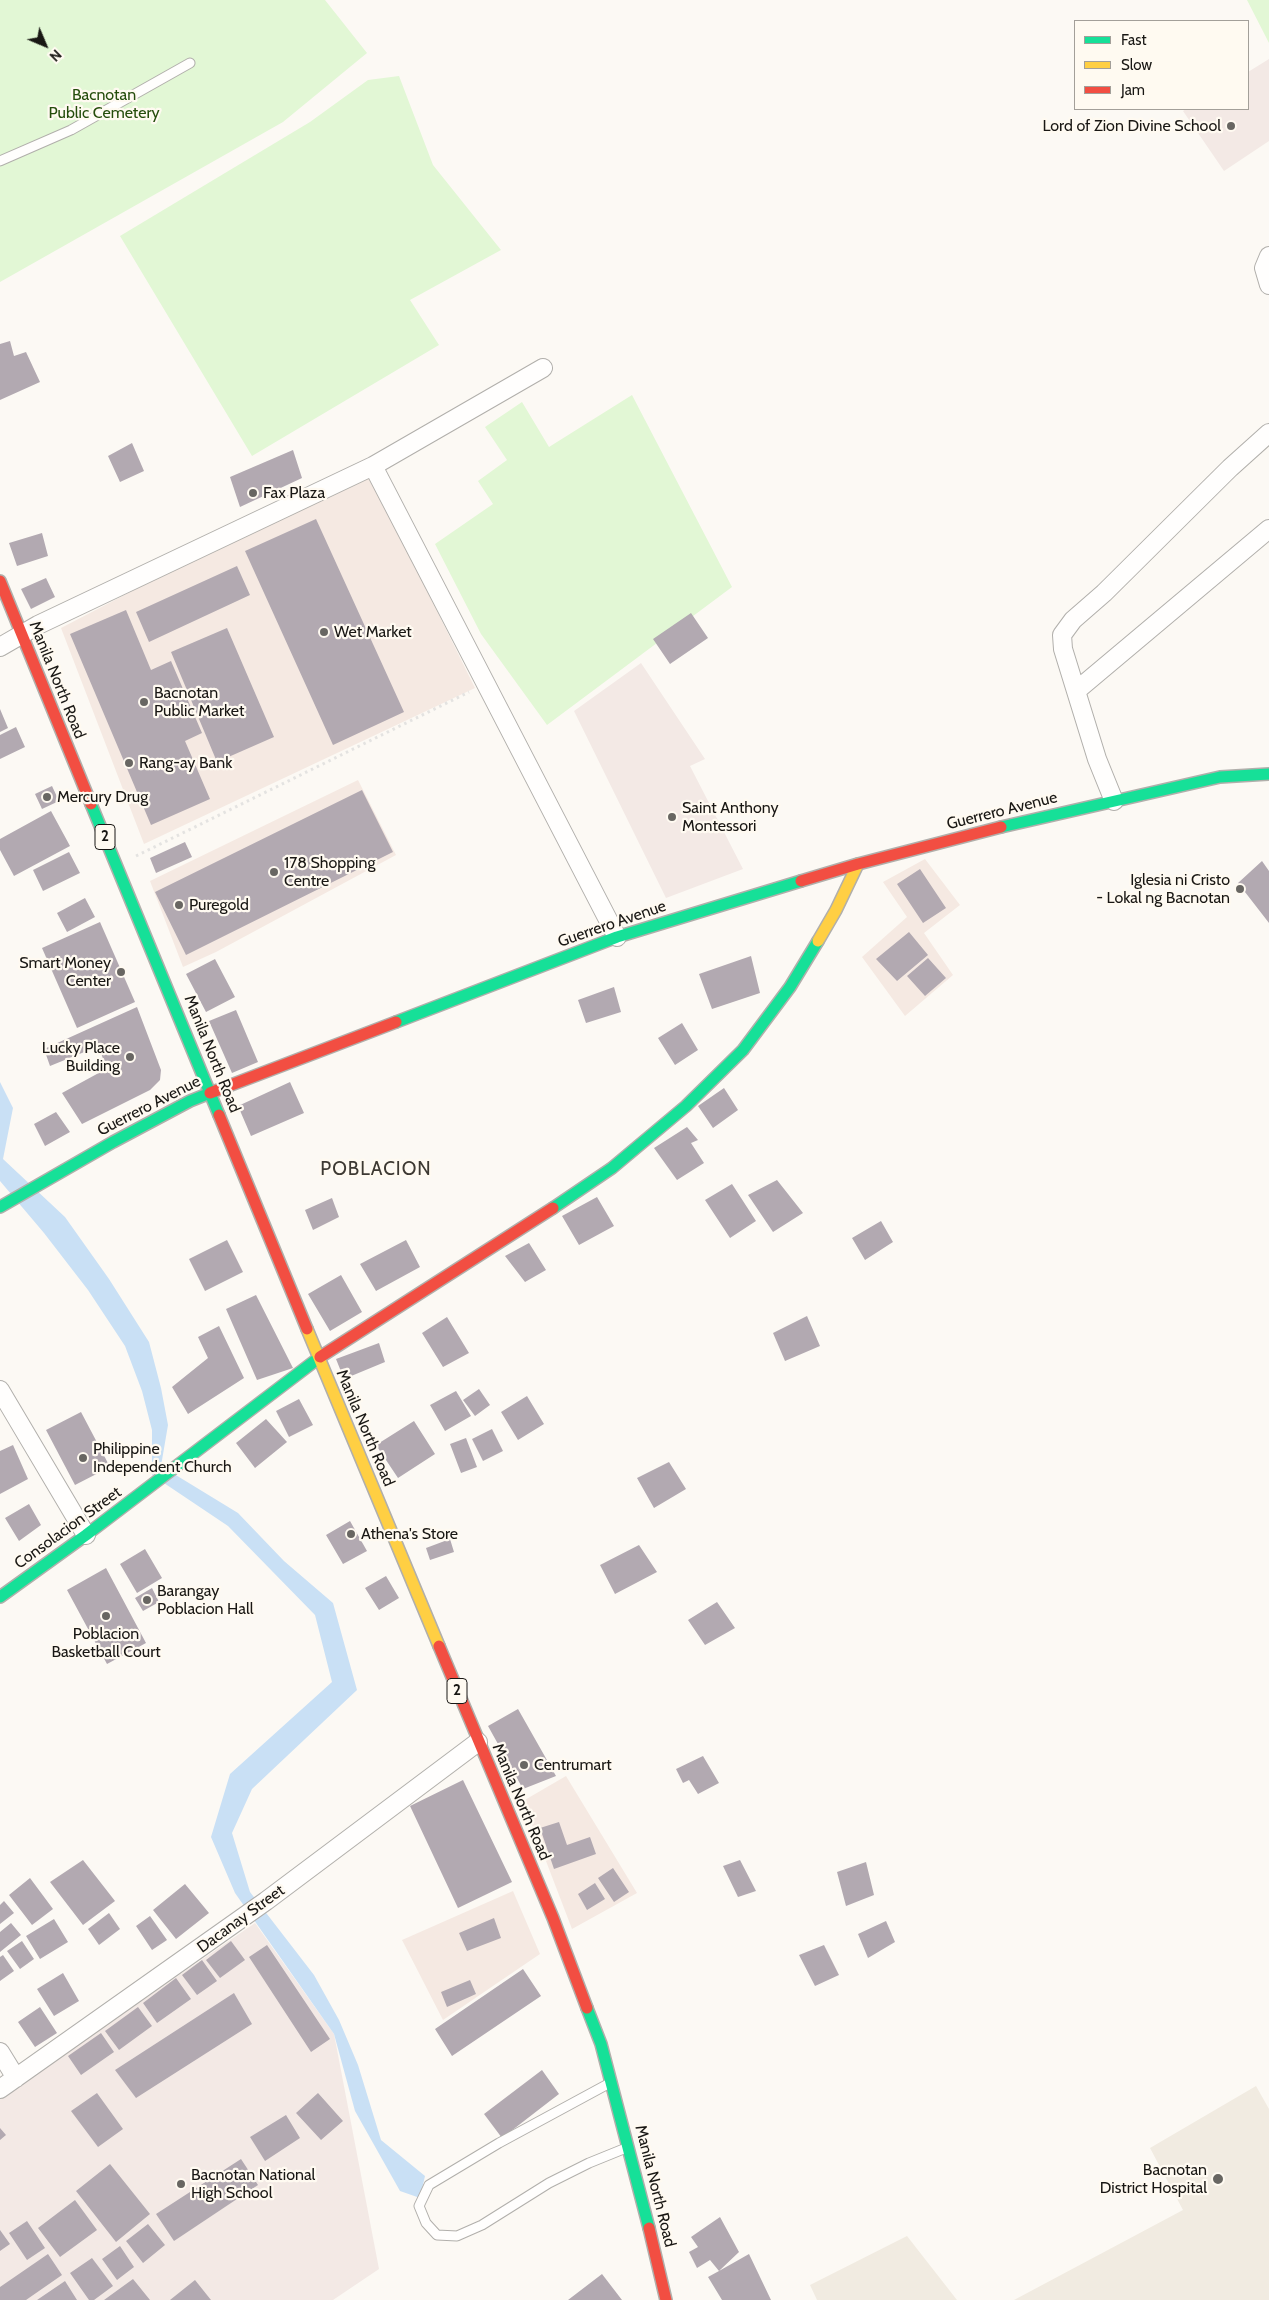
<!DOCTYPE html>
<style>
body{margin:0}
#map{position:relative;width:1269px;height:2300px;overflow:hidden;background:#fcf9f4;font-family:Cabin,sans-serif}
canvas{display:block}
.legend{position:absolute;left:1074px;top:20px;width:175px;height:90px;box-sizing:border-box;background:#fffaf1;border:1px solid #a39f99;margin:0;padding:6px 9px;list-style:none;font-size:15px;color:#191714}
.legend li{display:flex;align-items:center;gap:10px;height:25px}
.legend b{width:25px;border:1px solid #a39f99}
.north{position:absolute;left:20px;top:20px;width:50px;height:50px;-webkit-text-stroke:4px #fffaf1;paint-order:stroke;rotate:135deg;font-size:14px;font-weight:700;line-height:20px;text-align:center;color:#191714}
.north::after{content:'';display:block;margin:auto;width:18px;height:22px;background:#191714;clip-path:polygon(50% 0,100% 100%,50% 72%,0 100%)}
</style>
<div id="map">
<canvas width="1269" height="2300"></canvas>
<ul class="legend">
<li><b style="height:6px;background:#16e098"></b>Fast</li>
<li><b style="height:6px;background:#ffcf43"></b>Slow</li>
<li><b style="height:6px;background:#f24e42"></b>Jam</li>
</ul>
<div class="north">N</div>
</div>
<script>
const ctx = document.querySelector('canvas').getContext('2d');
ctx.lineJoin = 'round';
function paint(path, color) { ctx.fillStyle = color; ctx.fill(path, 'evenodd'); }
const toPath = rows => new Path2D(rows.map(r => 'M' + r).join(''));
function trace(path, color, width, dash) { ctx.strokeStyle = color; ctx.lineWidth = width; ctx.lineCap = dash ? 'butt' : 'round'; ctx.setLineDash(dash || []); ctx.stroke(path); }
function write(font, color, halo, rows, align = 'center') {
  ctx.font = font + ' Cabin,sans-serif'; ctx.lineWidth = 4.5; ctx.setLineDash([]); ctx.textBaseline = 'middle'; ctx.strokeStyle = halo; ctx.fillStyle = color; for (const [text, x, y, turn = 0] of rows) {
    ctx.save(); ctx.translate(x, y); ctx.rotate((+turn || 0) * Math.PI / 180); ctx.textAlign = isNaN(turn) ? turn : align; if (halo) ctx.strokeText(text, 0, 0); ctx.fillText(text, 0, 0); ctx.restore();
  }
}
const commercial = toPath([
 [367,469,475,688,144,844,61,628],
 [358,780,396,855,216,952,183,967,150,881],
 [925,859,960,905,924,933,953,975,905,1016,862,957,907,917,883,882],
 [566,1776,637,1893,572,1929,523,1801],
 [513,1891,540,1954,443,2020,402,1940]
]);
const built = toPath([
 [1256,2086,1269,2109,1269,2300,1014,2300,1183,2210,1150,2148],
 [907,2236,957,2300,817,2300,810,2285]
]);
const education = toPath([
 [1269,59,1269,141,1224,171,1183,111,1186,109,1248,109,1248,72],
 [641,663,705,759,690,766,743,869,666,898,574,711],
 [255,1923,334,2034,379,2269,333,2300,0,2300,0,2098]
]);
const green = toPath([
 [0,0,325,0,367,53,283,122,0,282],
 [1247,0,1269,0,1269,43],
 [399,76,433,165,501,250,410,300,439,345,252,456,120,236,310,122,368,80],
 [632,395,732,587,547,725,481,634,435,544,493,504,478,481,507,460,485,427,522,402,549,447]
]);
const water = toPath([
 [0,1082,13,1108,3,1159,65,1217,109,1279,149,1342,161,1388,168,1425,161,1466,238,1513,284,1561,333,1603,357,1690,252,1789,232,1833,250,1892,314,1975,339,2020,358,2065,381,2140,425,2176,420,2198,400,2191,355,2111,334,2034,235,1893,211,1837,230,1774,332,1682,315,1615,228,1526,152,1475,152,1430,142,1391,125,1346,88,1290,44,1233,0,1181]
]);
const building = toPath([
 [10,341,14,356,26,352,40,382,0,400,0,344],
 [132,443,144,471,120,482,108,456],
 [293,450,302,478,240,507,230,477],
 [316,519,404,712,333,745,245,551],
 [42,533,48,556,17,566,9,543],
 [237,566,250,595,149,642,136,612],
 [46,578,55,597,31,609,21,589],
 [126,610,151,670,171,661,202,733,185,741,210,799,151,825,70,634],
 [691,613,708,638,670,664,653,639],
 [227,628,274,737,217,762,171,652],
 [0,709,8,728,0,732],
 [16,727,25,747,0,759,0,735],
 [52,786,59,801,42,809,35,794],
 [362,790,393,852,186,955,155,892],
 [51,811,70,846,14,876,0,850,0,839],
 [185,842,192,857,156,873,150,858],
 [69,852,80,873,43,891,33,870],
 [1262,861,1269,871,1269,923,1238,883],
 [920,869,946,908,923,923,897,884],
 [85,898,95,917,67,932,57,913],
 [100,922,135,1002,77,1028,42,948],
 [909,932,928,955,897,981,876,959],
 [751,956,760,993,712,1009,699,974],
 [928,958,946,978,925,996,907,976],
 [215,959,235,997,206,1012,186,974],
 [614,987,621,1012,586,1023,578,1000],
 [137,1007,161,1070,160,1080,150,1090,82,1124,62,1093,106,1069,99,1046,50,1066,44,1049],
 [236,1010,258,1062,232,1073,209,1021],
 [682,1023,698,1050,675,1065,658,1038],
 [290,1082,304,1113,251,1136,238,1106],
 [724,1088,738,1110,713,1128,698,1106],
 [56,1112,70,1132,45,1146,34,1124],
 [687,1127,698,1140,691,1143,704,1163,677,1180,654,1148],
 [777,1180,803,1213,773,1232,748,1195],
 [732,1184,756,1221,730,1238,705,1200],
 [597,1197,614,1226,579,1245,562,1216],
 [332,1198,339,1217,313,1230,305,1210],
 [881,1221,893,1242,865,1260,852,1238],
 [227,1240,243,1272,205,1291,189,1259],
 [406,1240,420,1267,376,1291,360,1264],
 [529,1243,546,1270,525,1282,505,1256],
 [341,1275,362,1312,330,1331,308,1294],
 [256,1295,293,1368,257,1380,226,1309],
 [807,1316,820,1346,785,1361,773,1333],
 [447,1317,469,1353,443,1367,422,1333],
 [219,1326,244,1378,188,1414,172,1387,208,1358,198,1337],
 [379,1343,385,1362,344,1379,336,1359],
 [479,1389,490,1405,475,1416,463,1400],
 [456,1391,471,1416,445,1431,430,1405],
 [527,1396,544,1424,518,1440,501,1412],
 [299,1399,313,1425,289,1437,276,1411],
 [81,1412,110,1467,75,1485,46,1430],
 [266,1419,287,1442,255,1468,236,1443],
 [414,1421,435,1454,398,1478,376,1445],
 [492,1429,503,1451,483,1461,472,1439],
 [466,1438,477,1467,461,1473,450,1444],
 [13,1445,28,1479,0,1494,0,1451],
 [669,1462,686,1489,654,1508,637,1478],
 [29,1504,41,1525,19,1541,5,1518],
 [350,1521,367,1551,343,1564,326,1535],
 [450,1539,454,1552,430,1560,426,1548],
 [639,1545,657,1572,615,1594,600,1565],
 [145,1549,162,1578,137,1593,120,1564],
 [106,1568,146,1643,107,1664,67,1590],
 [386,1576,399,1598,379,1610,365,1588],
 [152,1588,159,1602,143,1611,135,1598],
 [717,1602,735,1628,705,1645,688,1620],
 [518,1709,556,1776,523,1789,488,1726],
 [703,1756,719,1783,698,1794,689,1780,683,1783,676,1769],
 [463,1780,512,1882,458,1908,410,1806],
 [559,1822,567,1845,590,1837,596,1854,554,1869,540,1828],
 [83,1860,115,1901,83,1925,50,1882],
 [740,1860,756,1891,738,1897,723,1866],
 [866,1862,874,1895,846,1906,837,1872],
 [613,1868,629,1892,614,1902,598,1878],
 [30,1878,53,1909,32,1925,9,1895],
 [595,1883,605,1899,587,1910,578,1894],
 [185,1884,209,1913,176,1939,153,1910],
 [4,1901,14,1913,0,1924,0,1905],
 [109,1913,120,1929,99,1945,88,1929],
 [150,1916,167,1940,152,1950,136,1926],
 [494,1918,501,1938,467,1951,459,1933],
 [54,1919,68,1942,40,1959,26,1936],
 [886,1921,895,1942,868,1958,858,1934],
 [11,1923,21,1935,0,1952,0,1932],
 [22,1941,34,1959,20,1969,7,1951],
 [231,1941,245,1960,220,1978,206,1960],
 [267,1945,330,2039,311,2052,249,1957],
 [824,1945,839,1975,815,1986,799,1955],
 [3,1955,14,1971,0,1981,0,1957],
 [202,1960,217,1981,197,1995,182,1975],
 [523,1969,541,1996,452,2056,435,2029],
 [63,1973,79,2001,54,2016,37,1989],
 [176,1978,191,1999,157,2023,143,2003],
 [470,1980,476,1994,447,2007,441,1992],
 [234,1993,252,2024,136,2098,115,2070],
 [40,2007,57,2033,35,2047,18,2022],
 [138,2007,152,2026,119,2050,105,2031],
 [101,2033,114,2052,81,2075,68,2056],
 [542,2070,559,2094,502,2138,484,2114],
 [97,2093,123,2129,98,2147,71,2111],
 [318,2093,343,2121,321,2140,296,2113],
 [286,2115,300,2138,265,2161,250,2137],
 [0,2128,6,2135,0,2140],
 [241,2159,258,2185,174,2241,156,2214],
 [110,2164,150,2214,116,2242,76,2191],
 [75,2200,97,2230,60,2257,38,2228],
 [720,2217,739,2252,719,2271,749,2254,771,2300,722,2300,708,2277,719,2271,710,2260,697,2268,689,2252,698,2247,691,2237],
 [27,2221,45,2248,27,2260,9,2233],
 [148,2224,165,2245,143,2263,126,2241],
 [0,2230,10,2244,0,2251],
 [120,2246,134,2267,117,2280,102,2259],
 [48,2254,62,2275,26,2300,0,2300,0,2287],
 [92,2258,113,2286,94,2300,89,2300,70,2273],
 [602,2274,622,2300,568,2300],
 [133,2279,150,2300,104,2300],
 [195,2280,211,2300,170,2300],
 [65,2281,77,2300,37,2300]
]);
const path = toPath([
 [136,856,469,692]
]);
const lane = toPath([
 [0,161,71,130,190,63],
 [608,2084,499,2143,429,2185,419,2206,426,2223,437,2235,457,2236,482,2225,549,2183,589,2163,626,2148]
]);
const street = toPath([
 [1269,256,1264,268,1269,285],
 [373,466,617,937],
 [0,647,38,625,373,466,543,368],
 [1076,691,1269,529],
 [1114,801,1097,759,1063,649,1062,635,1073,620,1104,593,1230,468,1269,433],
 [0,1390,86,1535],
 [0,2052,16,2078],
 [0,2089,266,1901,478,1742]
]);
const fast = toPath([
 [91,804,219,1115],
 [1001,827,1220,777,1269,774],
 [396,1022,617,937,801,881],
 [0,1207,113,1142,190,1101,210,1093],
 [553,1208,612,1168,686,1106,743,1050,790,987,818,941],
 [0,1597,86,1535,320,1357],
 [587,2008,601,2044,649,2228]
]);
const slow = toPath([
 [818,941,836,910,858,864],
 [307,1329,439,1646]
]);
const jam = toPath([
 [0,581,91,804],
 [801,881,858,864,1001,827],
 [210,1093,396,1022],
 [219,1115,307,1329],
 [320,1357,553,1208],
 [439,1646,553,1918,587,2008],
 [649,2228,666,2300]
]);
const markers = [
 [1231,126,5,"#686662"],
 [253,493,5,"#686662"],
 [324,632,5,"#686662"],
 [144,702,5,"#686662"],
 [129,763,5,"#686662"],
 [47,797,5,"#686662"],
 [672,817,5,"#686662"],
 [274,872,5,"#686662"],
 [1240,889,5,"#686662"],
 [179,905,5,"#686662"],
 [121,972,5,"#686662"],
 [130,1057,5,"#686662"],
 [83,1458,5,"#686662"],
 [351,1534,5,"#686662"],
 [147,1600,5,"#686662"],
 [106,1616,5,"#686662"],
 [524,1765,5,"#686662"],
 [1218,2179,6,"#686662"],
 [181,2184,5,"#686662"]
];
const shields = [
 [105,837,20],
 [457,1691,20]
];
const shieldNames = [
 ["2",105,837],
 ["2",457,1691]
];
const parkNames = [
 ["Bacnotan",104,95],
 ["Public Cemetery",104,113]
];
const poiNames = [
 ["Lord of Zion Divine School",1221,126,"right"],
 ["Fax Plaza",263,493],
 ["Wet Market",334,632],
 ["Bacnotan",154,693],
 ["Public Market",154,711],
 ["Rang-ay Bank",139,763],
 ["Mercury Drug",57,797],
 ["Saint Anthony",682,808],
 ["Montessori",682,826],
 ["178 Shopping",284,863],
 ["Centre",284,881],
 ["Iglesia ni Cristo",1230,880,"right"],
 ["- Lokal ng Bacnotan",1230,898,"right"],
 ["Puregold",189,905],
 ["Smart Money",111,963,"right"],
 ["Center",111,981,"right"],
 ["Lucky Place",120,1048,"right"],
 ["Building",120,1066,"right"],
 ["Philippine",93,1449],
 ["Independent Church",93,1467],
 ["Athena's Store",361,1534],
 ["Barangay",157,1591],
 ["Poblacion Hall",157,1609],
 ["Poblacion",106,1634,"center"],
 ["Basketball Court",106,1652,"center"],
 ["Centrumart",534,1765],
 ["Bacnotan",1207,2170,"right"],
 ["District Hospital",1207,2188,"right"],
 ["Bacnotan National",191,2175],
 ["High School",191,2193]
];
const streetNames = [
 ["Manila North Road",57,680,68],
 ["Guerrero Avenue",1002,811,-14],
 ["Guerrero Avenue",612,924,-19],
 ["Manila North Road",212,1054,68],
 ["Guerrero Avenue",149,1106,-27],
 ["Manila North Road",365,1428,67],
 ["Consolacion Street",68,1528,-36],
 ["Manila North Road",521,1802,67],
 ["Dacanay Street",241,1919,-36],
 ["Manila North Road",655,2186,76]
];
const quarterNames = [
 ["POBLACION",376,1169]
];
paint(commercial, '#f5e9e2');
paint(built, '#f1ebe1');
paint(education, '#f3e9e5');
paint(green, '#e2f7d5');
paint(water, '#c9e0f5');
paint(building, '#b2a9b1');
trace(lane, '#b1afab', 11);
trace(street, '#b1afab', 20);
trace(fast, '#b1afab', 14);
trace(slow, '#b1afab', 14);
trace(jam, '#b1afab', 14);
trace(path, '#e4e3e1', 3, [2.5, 4]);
trace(lane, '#fffefd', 9);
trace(street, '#fffefd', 18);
trace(fast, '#16e098', 11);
trace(slow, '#ffcf43', 11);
trace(jam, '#f24e42', 11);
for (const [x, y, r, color] of markers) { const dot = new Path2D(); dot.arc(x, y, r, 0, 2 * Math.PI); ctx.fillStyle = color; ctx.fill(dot); trace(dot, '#fffaf1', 2); }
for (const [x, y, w] of shields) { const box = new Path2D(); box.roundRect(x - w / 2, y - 12.5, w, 25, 4); ctx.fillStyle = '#fffaf1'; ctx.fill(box); trace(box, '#191714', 1); }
write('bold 15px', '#191714', null, shieldNames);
write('16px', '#254d0c', '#fffaf1', parkNames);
write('16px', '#191714', '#fffaf1', poiNames, 'left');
write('16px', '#191714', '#fffaf1', streetNames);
ctx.letterSpacing = '1px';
write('19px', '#3d3933', '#fffaf1', quarterNames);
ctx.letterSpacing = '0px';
</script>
